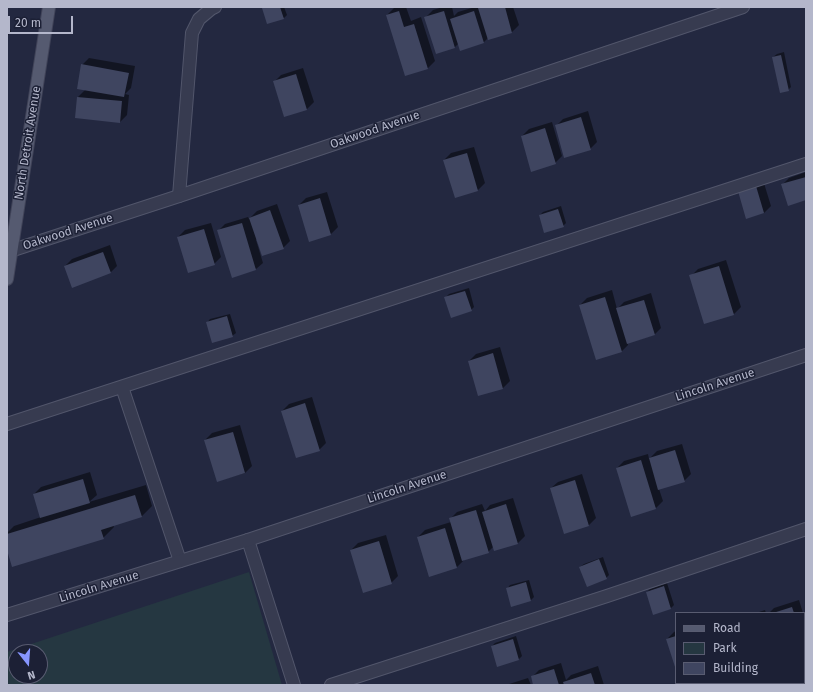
<!DOCTYPE html>
<style>
body{margin:0}
#map{position:relative;width:813px;height:692px;overflow:hidden;background:#232840;font-family:"Fira Sans",sans-serif}
canvas{display:block}
.frame{position:absolute;inset:0;border:8px solid #b4b7cb;pointer-events:none}
.legend{position:absolute;left:675px;top:612px;width:130px;height:72px;box-sizing:border-box;background:#1c2035;border:1px solid #595c71;margin:0;padding:5px 7px;list-style:none;font-size:12px;color:#b4b7cb}
.legend li{display:flex;align-items:center;gap:8px;height:20px}
.legend b{width:20px;border:1px solid #595c71}
.north{position:absolute;left:8px;top:644px;width:40px;height:40px;box-sizing:border-box;background:#1c2035;border:1px solid #595c71;border-radius:50%;rotate:163deg;font-size:11px;font-weight:700;line-height:16px;text-align:center;color:#b4b7cb}
.north::after{content:'';display:block;margin:auto;width:14px;height:18px;background:#8695fe;clip-path:polygon(50% 0,100% 100%,50% 72%,0 100%)}
.scale{position:absolute;left:8px;top:16px;width:65px;height:18px;box-sizing:border-box;border:2px solid #b4b7cb;border-top:0;padding-left:5px;font-size:12px;line-height:14px;white-space:nowrap;color:#b4b7cb;-webkit-text-stroke:3px #1c2035;paint-order:stroke}
</style>
<div id="map">
<canvas width="813" height="692"></canvas>
<div class="frame"></div>
<ul class="legend">
<li><b style="height:5px;background:#555a70"></b>Road</li>
<li><b style="height:11px;background:#253741"></b>Park</li>
<li><b style="height:11px;background:#3f4560"></b>Building</li>
</ul>
<div class="north">N</div>
<div class="scale">20 m</div>
</div>
<script>
const ctx = document.querySelector('canvas').getContext('2d');
ctx.lineJoin = 'round';
function paint(path, color) { ctx.fillStyle = color; ctx.fill(path, 'evenodd'); }
const toPath = rows => new Path2D(rows.map(r => 'M' + r).join(''));
function trace(path, color, width, dash) { ctx.strokeStyle = color; ctx.lineWidth = width; ctx.lineCap = dash ? 'butt' : 'round'; ctx.setLineDash(dash || []); ctx.stroke(path); }
function write(font, color, halo, rows, align = 'center') {
  ctx.font = font + ' "Fira Sans",sans-serif'; ctx.lineWidth = 3; ctx.setLineDash([]); ctx.textBaseline = 'middle'; ctx.strokeStyle = halo; ctx.fillStyle = color; for (const [text, x, y, turn = 0] of rows) {
    ctx.save(); ctx.translate(x, y); ctx.rotate((+turn || 0) * Math.PI / 180); ctx.textAlign = isNaN(turn) ? turn : align; if (halo) ctx.strokeText(text, 0, 0); ctx.fillText(text, 0, 0); ctx.restore();
  }
}
const green = toPath([
 [249,572,282,685,7,685,7,652],
 [16,652,40,652,40,676,16,676]
]);
const shadow = toPath([
 [264,7,284,7,287,15,284,18,263,8],
 [397,7,406,7,411,21,421,17,435,61,428,68,406,75,387,15,394,8],
 [443,7,452,7,454,16,458,12,475,7,513,7,519,25,512,32,489,39,488,38,484,42,459,43,455,47,436,52,426,17,433,10],
 [7,18,11,32,7,36],
 [784,52,791,87,788,90,773,57,777,54],
 [89,58,135,66,131,88,125,94,129,95,127,115,120,122,78,97,86,89,82,65],
 [303,68,314,102,307,109,284,116,274,82,281,75],
 [588,111,597,142,590,149,556,126,563,119],
 [552,122,562,156,555,163,522,136,529,129],
 [474,147,485,183,478,190,444,160,451,153],
 [806,172,806,199,782,185,789,178],
 [763,180,771,206,764,213,739,192],
 [327,192,338,227,331,234,299,205,306,198],
 [277,204,290,241,283,248,257,239,256,240,263,263,256,269,218,231,225,224,248,217,249,219,257,211],
 [561,206,566,223,563,226,540,215,543,212],
 [211,223,221,257,214,264,178,237,185,230],
 [110,245,117,266,110,273,65,266,72,259],
 [726,260,741,307,734,314,691,276,698,269],
 [469,288,474,307,471,310,446,297,449,294],
 [612,290,617,309,624,302,651,293,661,328,654,335,628,343,628,345,621,352,580,305,587,298],
 [230,314,236,333,232,336,207,323,210,319],
 [500,347,510,381,503,388,479,395,469,361,476,354],
 [312,397,326,443,319,450,282,411,289,404],
 [240,425,252,466,245,473,218,481,205,440,212,433],
 [682,444,691,474,684,481,659,489,663,501,656,508,617,468,624,461,648,454,649,459,657,451],
 [90,472,97,495,89,502,146,485,152,506,142,516,113,525,114,527,103,538,7,547,7,533,14,526,41,517,34,494,41,487],
 [582,474,596,518,589,525,564,532,551,488,558,482],
 [513,498,525,536,518,543,495,550,494,546,488,552,464,560,457,567,418,537,425,530,451,522,450,519,457,512,482,504,485,511,490,505],
 [386,535,398,576,391,583,351,550,358,543],
 [603,557,609,575,606,578,580,567,584,564],
 [529,580,534,597,531,600,512,606,507,589,510,585],
 [667,583,674,605,671,608,647,592,650,589],
 [799,600,803,613,769,613,774,608],
 [765,610,766,613,756,613],
 [804,616,806,622,806,646,804,647],
 [676,631,676,668,667,639,674,632],
 [516,636,522,656,519,659,492,646,495,643],
 [561,663,566,680,571,675,598,666,604,685,534,685,532,677,539,670],
 [528,678,531,685,506,685]
]);
const building = toPath([
 [265,7,280,7,284,19,267,24,262,8],
 [482,7,505,7,512,33,488,40,478,8],
 [399,11,404,27,414,24,428,69,405,76,386,15],
 [444,11,455,48,436,54,424,17],
 [474,11,484,43,460,51,450,19],
 [781,55,789,91,780,93,772,57],
 [81,64,129,73,124,97,77,89],
 [296,74,307,110,284,117,273,81],
 [77,97,122,101,120,123,75,118],
 [581,117,591,150,564,158,555,125],
 [545,128,556,164,531,172,521,136],
 [467,153,478,191,455,198,443,160],
 [806,177,806,200,788,206,781,184],
 [756,186,764,213,746,219,738,191],
 [320,198,331,235,309,242,298,205],
 [558,209,564,227,544,233,539,215],
 [270,210,284,249,262,256,249,218],
 [242,223,256,270,232,278,217,230],
 [204,229,215,265,188,273,177,237],
 [103,252,111,273,72,288,64,266],
 [719,266,734,315,704,324,689,275],
 [465,291,472,311,451,318,444,297],
 [605,297,622,352,596,360,579,305],
 [644,300,655,335,627,344,616,308],
 [227,316,233,337,212,343,206,322],
 [493,353,503,389,478,396,468,361],
 [305,403,320,451,296,458,281,411],
 [233,432,245,473,217,482,204,440],
 [675,450,685,482,658,490,649,458],
 [641,460,656,509,631,517,616,468],
 [83,479,90,503,40,518,33,494],
 [575,480,589,526,564,534,550,488],
 [135,495,142,517,101,530,104,539,12,567,7,550,7,534],
 [506,504,518,544,494,551,482,512],
 [476,510,489,553,462,561,449,518],
 [445,528,457,568,429,577,417,537],
 [379,541,392,584,363,593,350,550],
 [599,559,607,579,587,587,579,567],
 [526,582,531,601,511,607,506,588],
 [664,586,671,609,653,615,646,592],
 [792,607,794,613,773,613],
 [676,636,676,670,666,639],
 [513,639,519,660,497,667,491,646],
 [554,669,559,685,533,685,531,676],
 [591,673,595,685,564,685,563,682]
]);
const lane = toPath([
 [179,196,192,33,199,19,211,9,215,7],
 [122,387,180,561],
 [7,424,806,164],
 [248,540,294,685],
 [331,685,607,596,806,529]
]);
const street = toPath([
 [7,252,179,196,743,7],
 [7,615,248,540,806,355]
]);
const primary = toPath([
 [7,279,49,7]
]);
const streetNames = [
 ["Oakwood Avenue",375,130,-19],
 ["North Detroit Avenue",28,143,-81],
 ["Oakwood Avenue",68,232,-18],
 ["Lincoln Avenue",715,385,-18],
 ["Lincoln Avenue",407,487,-18],
 ["Lincoln Avenue",99,587,-17]
];
paint(green, '#253741');
paint(shadow, '#0007');
paint(building, '#3f4560');
trace(lane, '#52566b', 14);
trace(street, '#52566b', 14);
trace(primary, '#414459', 14);
trace(lane, '#373b50', 12);
trace(street, '#373b50', 12);
trace(primary, '#555a70', 12);
write('12px', '#b4b7cb', '#1c2035', streetNames);
</script>
